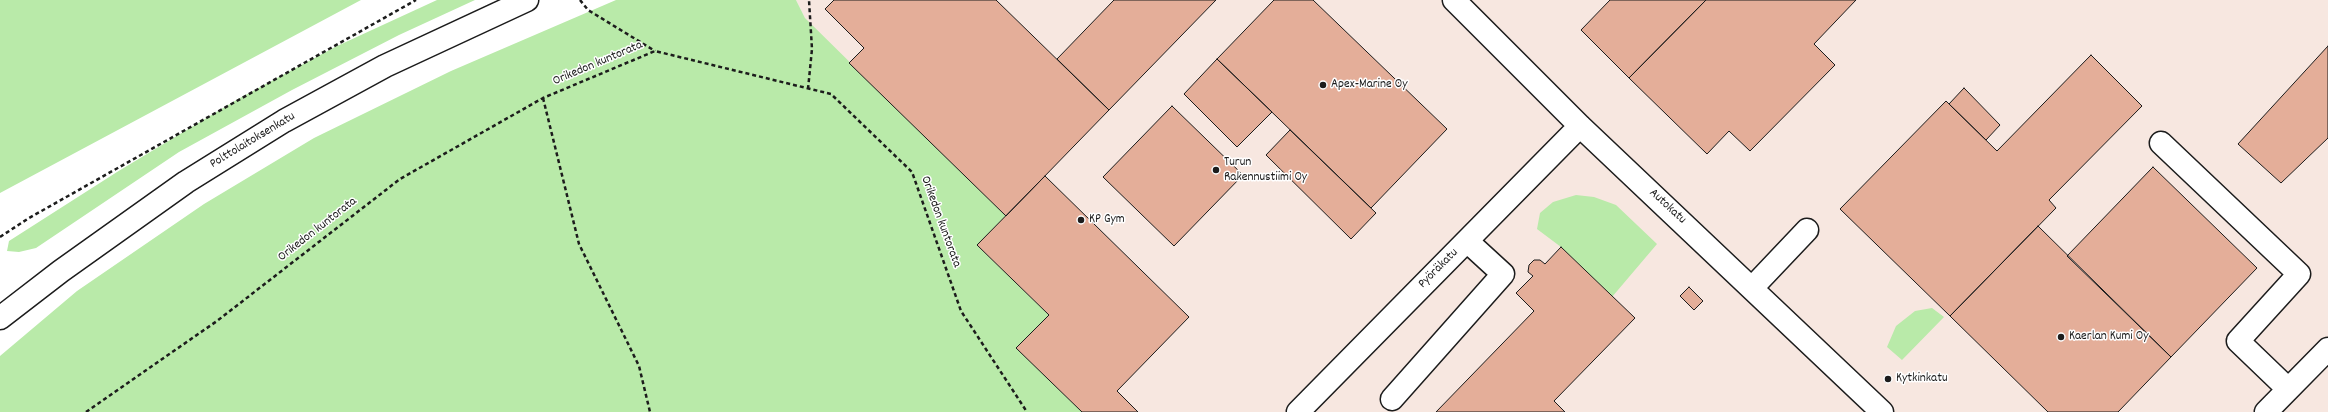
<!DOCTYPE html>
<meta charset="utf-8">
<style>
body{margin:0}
canvas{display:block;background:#fff}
</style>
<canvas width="2328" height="412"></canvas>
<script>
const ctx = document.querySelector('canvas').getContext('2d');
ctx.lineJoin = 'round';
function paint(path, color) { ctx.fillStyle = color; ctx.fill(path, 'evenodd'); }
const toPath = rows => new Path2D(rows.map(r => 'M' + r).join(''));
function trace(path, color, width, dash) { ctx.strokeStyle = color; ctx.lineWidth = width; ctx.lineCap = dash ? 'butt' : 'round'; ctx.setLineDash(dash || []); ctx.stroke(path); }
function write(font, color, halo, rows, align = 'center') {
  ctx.font = font + ' Dekko,sans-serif'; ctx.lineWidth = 3; ctx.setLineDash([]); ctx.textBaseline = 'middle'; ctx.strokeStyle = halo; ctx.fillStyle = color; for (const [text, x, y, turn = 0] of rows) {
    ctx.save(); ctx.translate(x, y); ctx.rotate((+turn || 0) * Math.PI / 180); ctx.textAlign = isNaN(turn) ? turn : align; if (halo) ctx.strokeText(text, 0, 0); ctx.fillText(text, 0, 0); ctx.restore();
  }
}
const built = toPath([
 [796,0,2328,0,2328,412,1082,412,1016,348,1049,315,977,245,805,18]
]);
const green = toPath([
 [0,0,361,0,0,193],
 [437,0,475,0,399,35,292,90,179,152,36,248,19,252,7,251,9,241,117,172,238,99,335,47],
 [616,0,796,0,805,18,1006,216,977,245,1049,315,1017,348,1082,412,0,412,0,356,77,291,204,204,314,138,451,71],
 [1576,195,1594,197,1616,205,1657,244,1612,297,1561,247,1537,229,1540,213,1553,202],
 [1932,308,1944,317,1902,360,1887,347,1896,326,1915,311]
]);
const building = toPath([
 [834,0,996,0,1109,110,1006,216,849,63,864,48,825,9,834,0],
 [1114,0,1216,0,1109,110,1057,59,1114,0],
 [1274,0,1313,0,1447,129,1371,208,1217,59,1274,0],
 [1610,0,1706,0,1629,78,1581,30,1610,0],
 [1706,0,1856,0,1814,44,1835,65,1750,151,1729,131,1707,154,1629,78,1706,0],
 [2328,46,2328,138,2281,183,2238,144,2328,46],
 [2091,55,2142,106,2049,200,2056,208,1950,316,1840,209,1946,101,1997,151,2091,55],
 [1217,59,1272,112,1237,147,1184,94,1217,59],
 [1964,88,2000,125,1986,140,1949,104,1964,88],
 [1172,106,1243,175,1174,246,1103,177,1172,106],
 [1290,130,1376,213,1351,239,1266,155,1290,130],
 [2153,167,2257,268,2171,357,2067,256,2153,167],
 [1045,176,1189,317,1117,391,1138,412,1082,412,1016,348,1049,315,977,245,1045,176],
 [2038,226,2171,357,2118,412,2048,412,1950,316,2038,226],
 [1561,247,1635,318,1554,401,1565,412,1436,412,1534,311,1516,293,1533,276,1528,272,1529,265,1534,260,1540,260,1545,264,1561,247],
 [1689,287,1703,301,1694,310,1680,296,1689,287]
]);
const path = toPath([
 [580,0,588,10,655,51],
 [808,89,812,49,809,0],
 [543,98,579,244,639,366,650,412],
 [0,237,29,218,416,0],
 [86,412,217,321,400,179,543,98,655,51,831,94,912,172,961,311,1027,412]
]);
const minor = toPath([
 [1454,0,1580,126,1882,412],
 [2161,143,2299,274,2238,341,2288,389],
 [1752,288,1807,230],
 [0,318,61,271,186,182,284,121,385,66,527,0],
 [1392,399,1503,274,1467,241],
 [1298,412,1580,126],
 [2266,412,2328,349]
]);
const markers = [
 [1323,85,4,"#1c1c1c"],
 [1216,170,4,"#1c1c1c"],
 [1081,220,4,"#1c1c1c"],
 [2061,337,4,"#1c1c1c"],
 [1888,379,4,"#1c1c1c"]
];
const streetNames = [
 ["Orikedon kuntorata",598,64,-23],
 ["Polttolaitoksenkatu",253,141,-31],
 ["Autokatu",1667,207,43],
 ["Orikedon kuntorata",940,222,70],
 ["Orikedon kuntorata",318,230,-38],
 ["Pyöräkatu",1439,269,-45]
];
const poiNames = [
 ["Apex-Marine Oy",1331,85],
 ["Turun",1224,163],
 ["Rakennustiimi Oy",1224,178],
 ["KP Gym",1089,220],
 ["Kaerlan Kumi Oy",2069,337],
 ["Kytkinkatu",1896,379]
];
paint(built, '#f7e7e0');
paint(green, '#b9eaa9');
paint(building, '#e4ae99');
trace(building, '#1c1c1c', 1);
trace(minor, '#1c1c1c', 25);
trace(path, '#1c1c1c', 2.5, [4, 3]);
trace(minor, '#fff', 22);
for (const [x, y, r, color] of markers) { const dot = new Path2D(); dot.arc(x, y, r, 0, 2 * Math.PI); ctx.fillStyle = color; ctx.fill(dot); trace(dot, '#fff', 1.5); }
write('13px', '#1c1c1c', '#fff', streetNames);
write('13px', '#1c1c1c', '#fff', poiNames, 'left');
</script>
